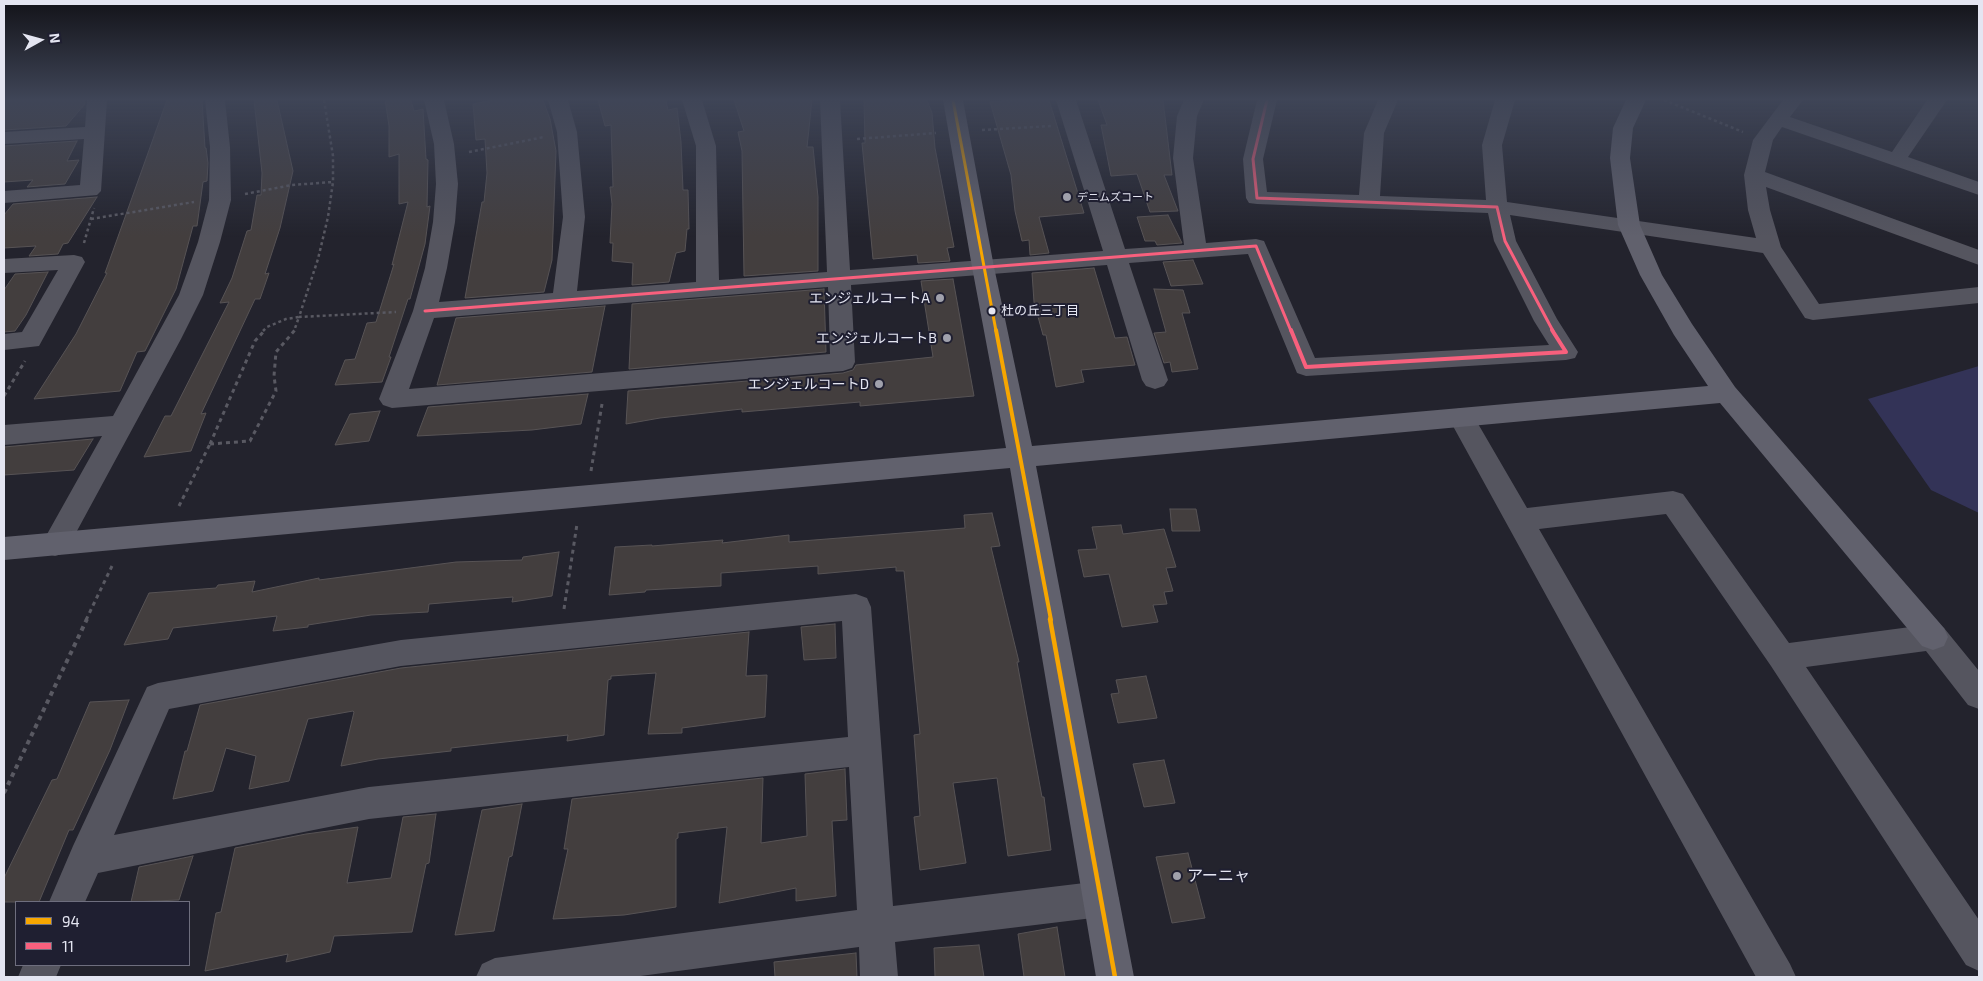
<!DOCTYPE html>
<meta charset="utf-8">
<style>
body{margin:0}
#map{position:relative;width:1983px;height:981px;overflow:hidden;background:#23232d;font-family:"Exo 2",sans-serif}
canvas{display:block}
.frame{position:absolute;inset:0;border:5px solid #e4e5f1;pointer-events:none}
.legend{position:absolute;left:15px;top:901px;width:175px;height:65px;box-sizing:border-box;background:#1f1f31;border:1px solid #6e6e7e;margin:0;padding:6px 9px;list-style:none;font-size:15px;color:#e4e5f1}
.legend li{display:flex;align-items:center;gap:10px;height:25px}
.legend b{width:25px;border:1px solid #6e6e7e}
.north{position:absolute;left:15px;top:15px;width:50px;height:50px;-webkit-text-stroke:4px #1f1f31;paint-order:stroke;rotate:83deg;font-size:14px;font-weight:700;line-height:20px;text-align:center;color:#e4e5f1}
.north::after{content:'';display:block;margin:auto;width:18px;height:22px;background:#e4e5f1;clip-path:polygon(50% 0,100% 100%,50% 72%,0 100%)}
</style>
<div id="map">
<canvas width="1983" height="981"></canvas>
<div class="frame"></div>
<ul class="legend">
<li><b style="height:6px;background:#f7a600"></b>94</li>
<li><b style="height:6px;background:#f8607d"></b>11</li>
</ul>
<div class="north">N</div>
</div>
<script>
const ctx = document.querySelector('canvas').getContext('2d');
ctx.lineJoin = 'round';
function paint(path, color) { ctx.fillStyle = color; ctx.fill(path, 'evenodd'); }
const toPath = rows => new Path2D(rows.map(r => 'M' + r).join(''));
function trace(path, color, width, dash) { ctx.strokeStyle = color; ctx.lineWidth = width; ctx.lineCap = dash ? 'butt' : 'round'; ctx.setLineDash(dash || []); ctx.stroke(path); }
function write(font, color, halo, rows, align = 'center') {
  ctx.font = font + ' "Exo 2","Noto Sans JP",sans-serif'; ctx.lineWidth = 4; ctx.setLineDash([]); ctx.textBaseline = 'middle'; ctx.strokeStyle = halo; ctx.fillStyle = color; for (const [text, x, y, turn = 0] of rows) {
    ctx.save(); ctx.translate(x, y); ctx.rotate((+turn || 0) * Math.PI / 180); ctx.textAlign = isNaN(turn) ? turn : align; if (halo) ctx.strokeText(text, 0, 0); ctx.fillText(text, 0, 0); ctx.restore();
  }
}
const green = toPath([
 [1979,366,1979,513,1931,490,1868,399]
]);
const building = toPath([
 [4,100,85,100,85,104,66,126,4,130,4,100],
 [167,100,202,100,205,148,206,148,208,163,207,181,203,182,197,226,193,226,176,289,145,351,137,352,120,391,34,399,76,334,107,273,105,273,167,100],
 [254,100,277,100,293,171,280,228,265,274,269,273,260,299,255,299,201,414,206,413,191,451,144,457,165,416,171,416,229,302,220,303,232,278,247,231,251,230,257,195,261,195,262,173,254,100],
 [385,100,411,100,414,111,423,109,426,159,428,160,427,207,430,206,425,244,410,299,408,299,389,357,391,357,382,382,335,385,345,360,355,359,367,323,376,322,394,264,392,265,408,202,399,204,399,154,389,157,389,126,385,100],
 [492,100,543,100,550,119,556,151,552,260,544,292,465,298,482,202,484,202,487,173,485,139,476,140,473,104,492,100],
 [598,100,666,100,668,110,677,108,681,142,683,190,688,190,689,229,687,229,685,251,676,253,669,282,632,285,633,263,612,261,613,243,610,243,612,204,610,187,613,187,611,125,605,126,598,100],
 [734,100,812,100,807,147,813,147,818,197,818,271,744,276,742,151,738,132,744,131,734,100],
 [864,100,927,100,932,113,935,148,954,247,947,248,950,261,918,263,917,255,873,259,862,143,865,143,864,100],
 [1012,100,1049,100,1084,213,1039,217,1049,253,1030,255,1029,240,1022,241,1015,211,1011,175,990,102,1012,100],
 [1098,100,1163,100,1172,175,1164,175,1178,211,1150,212,1137,174,1111,176,1101,125,1107,125,1098,100],
 [77,141,67,161,79,160,65,184,27,187,33,180,4,182,4,146,77,141],
 [97,197,68,243,63,244,58,254,29,256,36,246,4,248,4,215,13,204,97,197],
 [1168,215,1182,243,1157,245,1155,241,1145,241,1137,217,1168,215],
 [1193,260,1203,284,1171,286,1163,262,1193,260],
 [1094,268,1115,338,1127,337,1135,365,1081,370,1084,382,1056,387,1046,335,1043,335,1034,302,1032,273,1094,268],
 [48,272,26,315,15,331,4,332,4,290,15,274,48,272],
 [953,279,974,396,860,406,860,402,742,412,742,409,660,418,626,424,628,391,843,373,853,370,856,365,933,357,921,281,953,279],
 [824,289,826,352,629,369,632,304,824,289],
 [1154,289,1183,290,1190,313,1182,313,1198,369,1172,372,1170,362,1164,363,1154,333,1166,332,1154,289],
 [605,306,592,372,437,385,456,318,605,306],
 [588,394,581,424,532,430,417,436,428,407,588,394],
 [380,411,369,441,335,445,350,414,380,411],
 [93,439,74,470,4,475,4,447,93,439],
 [1170,509,1196,509,1200,531,1172,531,1170,509],
 [992,513,1000,546,991,547,1019,662,1017,662,1042,797,1044,797,1051,850,1008,856,997,778,953,783,966,863,920,870,914,817,920,816,914,735,920,734,904,571,896,571,896,567,818,574,818,566,721,573,721,586,646,590,645,592,609,595,615,547,652,545,652,546,723,540,722,543,789,535,789,542,965,528,964,515,992,513],
 [1121,525,1123,534,1164,529,1176,567,1166,568,1173,591,1164,592,1167,604,1153,605,1158,622,1122,627,1109,574,1084,577,1078,550,1097,549,1092,527,1121,525],
 [559,552,552,596,512,602,513,597,429,604,428,612,371,615,308,625,308,627,273,631,277,616,173,628,168,639,124,645,149,593,216,588,218,585,255,581,252,592,319,578,319,580,456,562,522,560,523,557,559,552],
 [835,624,836,658,804,660,801,627,835,624],
 [749,632,746,676,767,675,765,717,682,728,682,733,648,734,656,673,611,676,611,679,608,680,604,735,567,741,568,735,451,748,451,751,378,759,341,766,354,712,353,711,308,719,289,781,249,789,256,756,226,748,213,791,173,799,185,751,187,751,200,705,401,668,749,632],
 [1146,676,1157,718,1118,723,1111,694,1119,693,1116,680,1146,676],
 [129,700,110,750,73,830,69,830,39,902,4,902,4,878,52,780,57,779,90,702,129,700],
 [1164,760,1175,803,1144,807,1133,764,1164,760],
 [845,769,847,820,832,821,836,896,796,901,796,888,719,903,727,827,678,833,678,838,676,839,676,907,624,915,553,919,568,849,564,849,572,799,763,778,761,843,807,836,805,774,845,769],
 [522,804,512,856,509,857,494,931,455,935,482,810,522,804],
 [436,814,429,863,426,864,412,932,334,936,330,952,286,962,288,954,205,971,216,913,221,912,235,848,306,834,358,827,347,883,391,878,403,817,436,814],
 [1188,853,1205,918,1172,923,1156,857,1188,853],
 [193,856,179,900,131,902,139,867,193,856],
 [1057,927,1065,977,1024,977,1018,934,1057,927],
 [979,945,984,977,935,977,934,948,979,945],
 [856,953,857,977,775,977,774,962,856,953]
]);
const pathFar2 = toPath([
 [324,100,333,156,333,182,328,217,318,259,299,317,396,312],
 [1664,100,1743,132],
 [982,130,1051,126],
 [857,139,936,133],
 [469,152,544,137],
 [245,194,292,185,333,182],
 [91,219,194,202],
 [84,243,94,208],
 [263,331,267,327,286,319,299,317,294,331]
]);
const pathFar1 = toPath([
 [4,396,25,361],
 [210,444,255,341,265,330],
 [210,444,250,441,276,391,274,376,276,352,295,330],
 [591,471,602,404],
 [179,506,210,444],
 [564,609,577,524],
 [86,620,112,566]
]);
const path = toPath([
 [4,793,87,619]
]);
const street = toPath([
 [87,100,107,100,101,191,97,195,4,203,4,191,80,185,84,139,4,144,4,132,85,127,87,100],
 [205,100,225,100,230,147,231,200,220,242,203,295,181,339,65,553,55,556,45,553,41,545,102,436,4,445,4,425,113,416,179,295,198,242,209,200,210,147,205,100],
 [424,100,444,100,454,144,458,184,455,222,447,268,439,302,553,293,563,217,557,132,548,100,568,100,577,132,585,217,577,291,696,282,696,146,682,100,702,100,716,146,719,280,827,272,820,100,840,100,850,270,1103,251,1056,100,1076,100,1125,249,1184,245,1173,158,1177,116,1184,100,1204,100,1197,116,1193,158,1206,243,1256,239,1264,241,1315,358,1549,345,1534,321,1494,241,1488,213,1257,204,1249,203,1246,198,1243,159,1257,100,1277,100,1263,159,1267,192,1359,195,1364,133,1378,100,1398,100,1384,133,1380,196,1486,200,1482,145,1495,100,1515,100,1502,145,1507,202,1756,238,1748,210,1744,175,1753,140,1783,100,1803,100,1790,117,1892,152,1927,100,1947,100,1908,157,1979,182,1979,195,1782,127,1773,140,1765,172,1979,250,1979,265,1766,187,1770,210,1781,247,1819,304,1979,287,1979,303,1813,320,1805,318,1763,253,1510,215,1516,241,1557,319,1578,352,1575,358,1566,360,1306,376,1297,373,1248,254,1129,263,1168,380,1164,386,1155,389,1146,386,1142,380,1107,265,851,285,855,362,852,368,843,371,392,408,383,405,379,399,413,311,425,268,433,222,436,184,434,144,424,100],
 [828,287,830,354,409,389,434,318,828,287],
 [74,255,82,257,85,262,39,346,4,350,4,334,22,332,58,270,4,273,4,259,74,255],
 [1461,408,1470,410,1527,508,1673,491,1683,494,1789,643,1933,624,1944,628,1979,671,1979,709,1968,705,1926,651,1806,667,1979,920,1979,971,1966,965,1771,666,1666,514,1539,529,1790,964,1796,977,1756,977,1448,417,1452,410,1461,408],
 [856,594,867,598,871,607,893,906,1101,881,1114,886,1119,899,1114,912,1101,917,895,942,898,977,860,977,859,947,633,977,476,977,482,964,495,958,857,910,849,767,369,819,98,873,85,902,49,902,73,846,147,687,158,683,401,640,856,594],
 [842,621,848,737,369,787,114,835,169,709,401,666,842,621],
 [23,965,61,965,56,977,18,977,23,965]
]);
const secondary = toPath([
 [943,100,963,100,994,267,1032,446,1708,386,1674,335,1640,275,1618,225,1610,158,1613,128,1626,100,1646,100,1633,128,1630,158,1640,225,1662,275,1692,324,1735,387,1944,628,1948,637,1944,646,1933,650,1922,646,1720,403,1036,466,1134,977,1096,977,1010,468,4,560,4,537,1006,448,972,267,943,100]
]);
const bus1Far2 = toPath([
 [953,100,996,331]
]);
const bus1Far1 = toPath([
 [996,330,1051,620]
]);
const bus1 = toPath([
 [1050,619,1115,977]
]);
const bus2Far1 = toPath([
 [1267,100,1253,159,1257,198,1497,207,1505,241,1553,331],
 [425,311,1256,246,1291,331]
]);
const bus2 = toPath([
 [1291,330,1306,367,1566,352,1552,330]
]);
const markers = [
 [1067,197,5,"#a0a1ac"],
 [940,298,5,"#a0a1ac"],
 [992,311,4.5,"#e4e5f1"],
 [947,338,5,"#a0a1ac"],
 [879,384,5,"#a0a1ac"],
 [1177,876,5,"#a0a1ac"]
];
const farPoinames = [
 ["デニムズコート",1077,197]
];
const busNames = [
 ["杜の丘三丁目",1001,311]
];
const poiNames = [
 ["エンジェルコートA",930,298],
 ["エンジェルコートB",937,338],
 ["エンジェルコートD",869,384]
];
const nearPoinames = [
 ["アーニャ",1187,876]
];
paint(green, '#333357');
paint(building, '#433e3e');
trace(building, '#575355', 1);
trace(pathFar2, '#595962', 2.5, [3, 3]);
trace(pathFar1, '#595962', 3, [4, 4]);
trace(path, '#595962', 4, [4.5, 4.5]);
paint(street, '#55555f');
paint(secondary, '#61616d');
trace(bus1Far2, '#f7a600', 3);
trace(bus1Far1, '#f7a600', 4);
trace(bus1, '#f7a600', 4.5);
trace(bus2Far1, '#f8607d', 3);
trace(bus2, '#f8607d', 4);
const sky = ctx.createLinearGradient(0, 0, 0, 237);
sky.addColorStop(0, '#131319');
sky.addColorStop(0.42, '#3f4557');
sky.addColorStop(1, '#3f455700');
ctx.fillStyle = sky;
ctx.fillRect(0, 0, 1983, 237);
for (const [x, y, r, color] of markers) { const dot = new Path2D(); dot.arc(x, y, r, 0, 2 * Math.PI); ctx.fillStyle = color; ctx.fill(dot); trace(dot, '#1f1f31', 2); }
write('11px', '#e4e5f1', '#1f1f31', farPoinames, 'left');
write('13px', '#e4e5f1', '#1f1f31', busNames, 'left');
write('14px', '#e4e5f1', '#1f1f31', poiNames, 'right');
write('16px', '#e4e5f1', '#1f1f31', nearPoinames, 'left');
</script>
